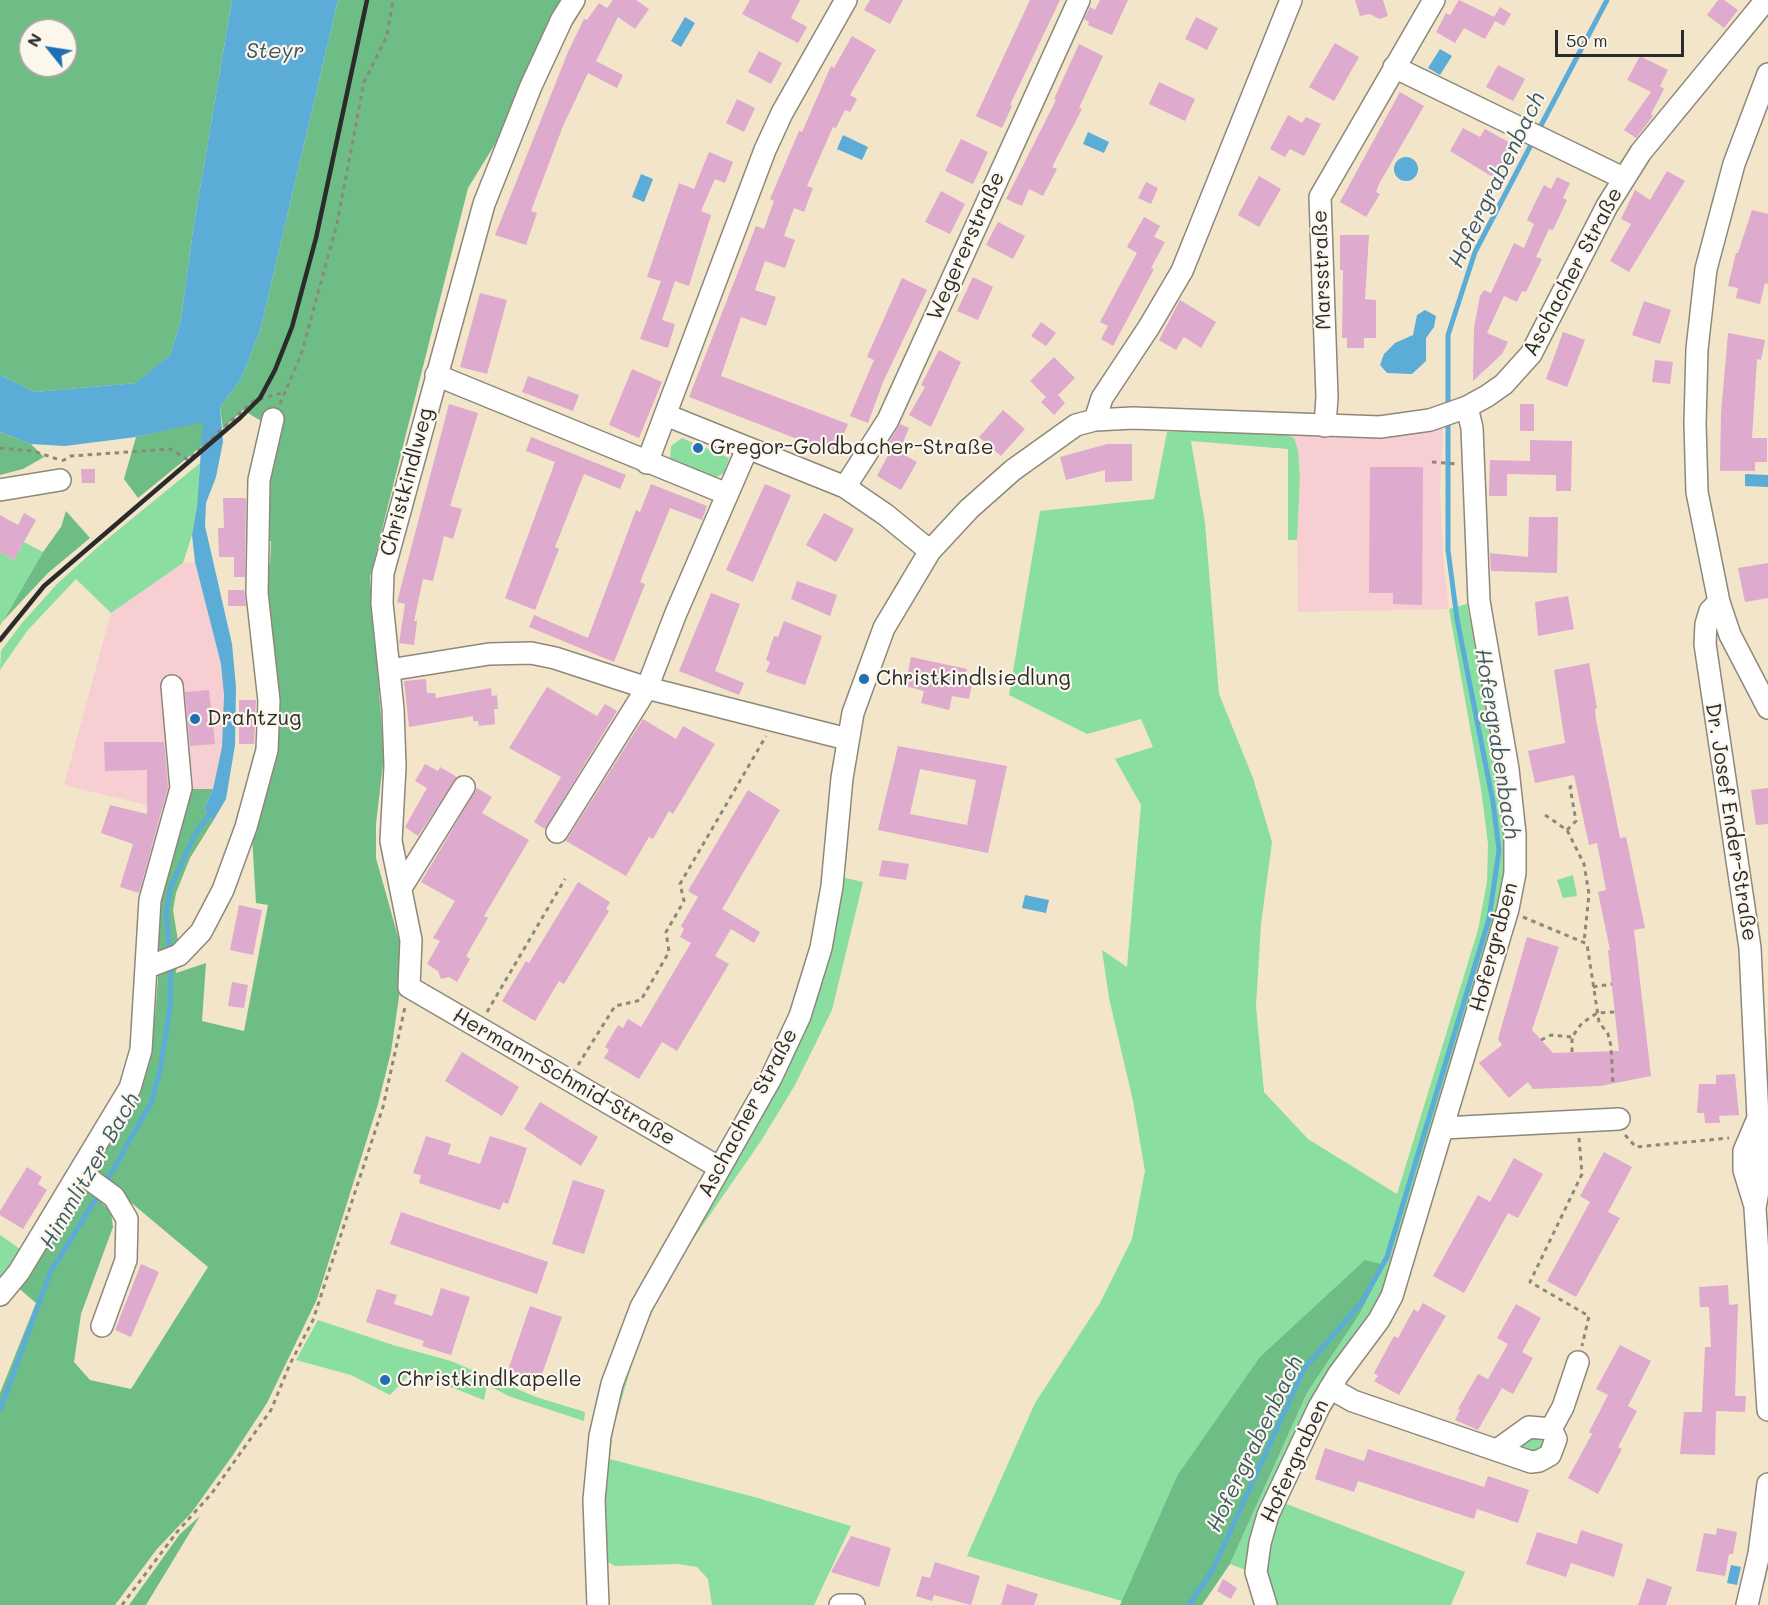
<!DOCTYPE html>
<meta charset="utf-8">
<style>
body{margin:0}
#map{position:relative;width:1768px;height:1605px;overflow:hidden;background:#f2e5c9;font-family:Mali,sans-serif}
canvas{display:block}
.north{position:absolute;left:18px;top:18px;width:60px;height:60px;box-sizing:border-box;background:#fbf7ec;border:2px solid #a8a59f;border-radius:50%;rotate:300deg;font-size:16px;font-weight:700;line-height:24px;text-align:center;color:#2b2b2b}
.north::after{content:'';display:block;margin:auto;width:21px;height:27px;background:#1f6fb2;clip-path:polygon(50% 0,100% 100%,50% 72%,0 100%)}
.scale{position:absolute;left:1555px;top:30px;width:129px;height:27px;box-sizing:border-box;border:3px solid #2b2b2b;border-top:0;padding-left:8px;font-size:18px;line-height:21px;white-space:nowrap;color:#2b2b2b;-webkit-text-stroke:4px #fbf7ec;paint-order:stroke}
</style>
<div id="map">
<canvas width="1768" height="1605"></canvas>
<div class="north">N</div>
<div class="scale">50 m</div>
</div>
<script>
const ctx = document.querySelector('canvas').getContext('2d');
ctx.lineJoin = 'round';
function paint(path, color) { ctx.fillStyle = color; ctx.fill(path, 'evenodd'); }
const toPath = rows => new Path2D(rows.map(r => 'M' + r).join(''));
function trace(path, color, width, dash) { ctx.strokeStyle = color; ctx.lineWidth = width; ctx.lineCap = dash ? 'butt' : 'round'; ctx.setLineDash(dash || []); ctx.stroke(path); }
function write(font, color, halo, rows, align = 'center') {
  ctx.font = font + ' Mali,sans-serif'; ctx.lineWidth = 4.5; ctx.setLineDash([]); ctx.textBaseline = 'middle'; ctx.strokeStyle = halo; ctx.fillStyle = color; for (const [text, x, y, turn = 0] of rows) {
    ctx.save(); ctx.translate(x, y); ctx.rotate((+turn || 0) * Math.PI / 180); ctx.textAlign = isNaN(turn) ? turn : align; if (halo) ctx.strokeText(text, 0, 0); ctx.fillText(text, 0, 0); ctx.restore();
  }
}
const built = toPath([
 [1443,427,1440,491,1443,557,1449,609,1298,612,1297,540,1300,477,1298,450,1294,438,1287,435],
 [195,562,221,664,224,695,222,747,213,789,188,790,167,810,64,785,111,613,183,563]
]);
const green = toPath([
 [1189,431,1287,435,1294,438,1298,450,1300,477,1297,540,1288,540,1288,449,1191,441,1205,523,1219,694,1253,778,1272,842,1261,924,1256,1006,1264,1092,1308,1139,1397,1194,1478,930,1487,882,1488,844,1481,789,1449,609,1467,604,1505,813,1505,887,1386,1290,1309,1409,1287,1450,1268,1495,1246,1570,1230,1564,1307,1393,1359,1315,1385,1265,1177,1476,1122,1601,967,1556,1035,1403,1100,1303,1132,1239,1145,1171,1133,1101,1109,998,1102,950,1127,967,1141,805,1115,759,1153,747,1141,719,1087,734,1009,695,1040,511,1154,499,1167,432],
 [682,438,729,458,724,473,713,479,674,464,670,458,671,446],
 [200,463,197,506,192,535,183,563,111,613,76,579,27,631,0,670,1,651,22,623,58,583,100,545],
 [24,542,43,552,0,626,0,552,14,560],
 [1573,875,1577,896,1563,898,1557,880],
 [841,877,863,882,832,1010,795,1085,761,1141,689,1245,659,1297,638,1343,613,1429,610,1459,758,1498,851,1526,814,1605,712,1605,708,1579,697,1567,678,1564,615,1566,606,1561,603,1496,616,1404,643,1323,742,1148],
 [0,1235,23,1251,0,1283],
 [318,1320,393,1345,451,1361,536,1397,585,1412,584,1421,511,1397,487,1385,484,1400,412,1372,390,1395,351,1375,296,1360],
 [1526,1435,1546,1438,1539,1458,1523,1449,1522,1444],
 [1281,1502,1465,1572,1451,1605,1274,1605,1262,1576]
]);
const forest = toPath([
 [0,0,232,0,193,230,181,320,170,355,137,383,35,392,0,375],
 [30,30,66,30,66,66,30,66],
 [338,0,564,0,500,136,468,188,370,577,384,755,376,824,376,858,402,951,399,997,391,1052,378,1104,317,1299,267,1403,233,1455,192,1512,157,1549,115,1605,0,1605,0,1393,36,1303,15,1285,148,1048,155,1017,158,978,153,915,188,789,213,789,204,809,213,821,190,858,176,893,173,910,179,947,176,973,206,963,202,1021,244,1031,268,905,256,903,252,836,268,645,266,566,270,565,271,541,262,541,265,491,276,430,243,410,223,429,220,407,241,379,260,331],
 [110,1185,208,1267,131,1389,90,1380,74,1362,81,1314,113,1227,111,1212,100,1201],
 [203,421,203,445,138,498,124,479,136,437],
 [0,432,31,444,44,457,23,469,0,475],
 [66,511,90,538,48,573,3,621,43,552,61,527],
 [1365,1260,1385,1265,1359,1315,1307,1393,1230,1564,1202,1605,1120,1605,1177,1476,1260,1357],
 [200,1516,146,1605,129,1605,180,1534]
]);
const water = toPath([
 [232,0,338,0,260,331,241,379,220,407,223,442,216,477,206,503,205,526,232,644,236,687,235,745,226,799,213,821,204,809,213,789,222,747,224,695,221,664,195,562,192,535,197,506,203,422,136,437,65,446,31,444,0,432,0,375,35,392,136,383,170,355,181,320,193,230],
 [685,17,695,23,681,47,671,41],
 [1440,49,1452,56,1440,75,1428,68],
 [1088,132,1109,142,1104,153,1083,144],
 [843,135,868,147,862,160,837,149],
 '1394 169a12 12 0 1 1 24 0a12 12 0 1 1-24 0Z',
 [641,174,653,179,644,202,632,197],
 [1425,310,1436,316,1434,327,1426,338,1426,361,1412,374,1387,373,1380,365,1384,354,1395,343,1413,335,1417,315],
 [1745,474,1768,475,1768,487,1745,486],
 [1025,895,1049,900,1046,913,1022,908],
 [1731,1565,1741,1567,1737,1585,1727,1583]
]);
const stream = toPath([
 [1537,133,1607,0],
 [1448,410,1448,335,1475,252,1533,141],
 [170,952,166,913,170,889,194,836,212,811],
 [105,1184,152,1101,161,1066,170,1007,171,964],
 [0,1410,50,1273,100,1192],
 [1189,1605,1213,1569,1304,1369,1362,1302,1387,1257,1489,919,1499,850,1493,802,1457,619,1448,550,1448,419]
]);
const building = toPath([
 [613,0,636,0,649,9,635,29,618,17,596,61,623,75,617,88,588,73,563,126,531,211,537,213,526,245,495,235,568,52,584,19,587,20,599,3,607,8],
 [750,0,800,0,791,18,807,27,798,43,742,14],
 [870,0,903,0,890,24,864,10],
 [1030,0,1060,0,1010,105,1012,106,1002,128,976,116],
 [1100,0,1128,0,1112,35,1088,25,1089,22,1084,19,1090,7,1095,10],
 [1355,0,1383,0,1388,16,1379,19,1370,14,1360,16],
 [1459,0,1494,17,1500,7,1511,14,1504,26,1495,21,1485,39,1464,28,1455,43,1436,32,1446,13,1450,15],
 [1718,0,1724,0,1738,10,1724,28,1707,15],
 [1196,17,1218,28,1207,50,1185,39],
 [852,36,876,50,850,95,857,99,850,112,845,110,836,128,833,127,807,186,813,188,804,212,794,208,784,236,795,240,785,268,765,261,755,290,776,297,766,326,741,317,721,376,848,424,836,454,689,397,756,226,764,229,774,201,770,199,799,131,802,132,831,66,834,68],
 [1335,43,1359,57,1334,101,1309,87],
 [1079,44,1103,56,1079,108,1082,109,1052,167,1057,169,1043,196,1029,189,1022,206,1006,199,1056,100,1054,99],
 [759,51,782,63,771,84,748,72],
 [1640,56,1668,70,1660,86,1664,89,1651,114,1653,116,1636,138,1624,130,1651,92,1627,80],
 [1498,65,1525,79,1513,101,1486,87],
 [1159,82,1195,99,1185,121,1149,104],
 [1400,92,1424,106,1379,184,1376,192,1380,194,1366,217,1340,202],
 [737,99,755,108,744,132,726,123],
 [1288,115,1302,123,1306,117,1321,124,1304,156,1290,149,1285,157,1270,149],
 [1463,128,1480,137,1485,129,1512,144,1506,154,1509,156,1496,179,1450,151],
 [961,139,988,152,973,184,945,171],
 [709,152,733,162,725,183,715,179,701,211,711,215,689,286,675,281,662,320,675,324,668,348,640,339,661,281,647,277,679,183,694,189],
 [1667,171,1685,181,1629,272,1610,261,1631,224,1621,219,1635,190,1650,200],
 [1259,176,1281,189,1259,227,1238,215],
 [1557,177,1570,183,1563,198,1567,200,1553,230,1549,229,1536,257,1542,259,1526,292,1522,291,1517,302,1504,296,1487,333,1508,342,1502,354,1473,381,1474,328,1480,296,1484,290,1491,293,1514,243,1524,248,1534,224,1527,220,1535,203,1544,185,1551,189],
 [1146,182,1158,188,1151,204,1138,198],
 [941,191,965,204,950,234,925,222],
 [1752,210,1768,214,1768,284,1765,283,1760,304,1736,298,1738,288,1728,286,1736,253,1738,253],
 [1144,217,1160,226,1154,237,1165,242,1151,268,1154,269,1113,346,1101,339,1108,326,1100,322,1137,253,1127,247],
 [998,222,1025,236,1013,259,986,245],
 [1340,235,1369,235,1365,299,1376,300,1376,338,1364,338,1364,348,1347,348,1347,338,1342,338,1343,270,1340,270],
 [973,277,993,287,978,320,957,311],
 [902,278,927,290,883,382,868,423,850,416,874,360,867,357],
 [480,293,507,300,487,374,460,367],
 [1180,300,1216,322,1201,348,1184,337,1176,350,1159,340],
 [1644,301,1671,310,1660,344,1632,335],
 [1041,322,1056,333,1046,346,1031,336],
 [1563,332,1585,340,1567,387,1546,379],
 [1728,333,1765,340,1761,360,1757,359,1752,438,1767,438,1767,462,1755,462,1755,471,1720,471,1721,413],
 [939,350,961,362,931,427,909,415,925,387,921,385],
 [1054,357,1075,378,1058,395,1065,403,1054,415,1041,402,1046,397,1030,381],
 [1655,360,1673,362,1670,384,1652,382],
 [632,369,662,382,639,438,609,425],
 [528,376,579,395,573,411,522,392],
 [449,404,478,413,450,506,462,509,453,539,444,536,433,581,423,579,414,621,417,621,414,645,399,643,405,604,397,602],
 [1520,404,1534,404,1534,431,1520,431],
 [1003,410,1025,429,1001,456,979,437],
 [900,424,909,428,901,447,889,442],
 [531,437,626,475,620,489,584,474,555,547,559,549,535,610,505,598,555,462,526,451],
 [1530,440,1572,441,1571,491,1556,491,1556,475,1507,474,1507,496,1489,496,1490,460,1530,461],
 [1107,444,1132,444,1132,481,1105,482,1105,470,1066,480,1060,457],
 [892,448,917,462,901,490,877,476],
 [1370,467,1423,467,1422,605,1393,604,1393,593,1369,593],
 [81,469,95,469,95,483,82,483],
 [651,484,707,506,702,520,670,508,640,582,645,584,614,662,529,627,534,615,588,638,636,510,640,512],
 [765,484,791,495,753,582,726,570],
 [223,498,246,498,245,577,234,577,234,557,219,557,218,528,224,528],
 [24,513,36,520,14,560,0,552,0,515,18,525],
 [824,513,854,529,836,562,806,545],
 [1529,517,1558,517,1557,573,1491,571,1490,553,1528,557],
 [1768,563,1768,598,1745,602,1738,568],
 [797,581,837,595,830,616,791,599],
 [228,590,244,590,246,606,228,606],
 [711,593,740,604,715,671,744,683,739,695,679,671],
 [1568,596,1574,629,1538,636,1535,602],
 [784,621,822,636,805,685,766,672,770,662,766,660,774,636,778,637],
 [911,657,967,669,964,683,972,684,969,699,952,696,949,710,921,703,924,691,905,686],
 [1589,663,1597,708,1595,709,1596,720,1620,838,1626,837,1645,928,1634,930,1651,1076,1600,1086,1533,1089,1528,1082,1509,1098,1479,1063,1502,1045,1498,1039,1527,937,1559,947,1532,1030,1553,1053,1619,1051,1608,950,1610,950,1598,892,1606,890,1597,843,1589,845,1574,775,1535,783,1528,751,1565,743,1554,670],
 [426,679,427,693,435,693,436,698,491,688,492,696,497,695,498,709,494,709,495,724,479,726,478,721,473,721,473,716,409,727,404,681],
 [547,687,597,716,605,704,617,711,545,829,534,822,561,777,509,748],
 [209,690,215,744,190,746,185,692],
 [239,700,256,700,254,744,239,744],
 [643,719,676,739,683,726,715,744,673,814,669,811,653,839,649,837,626,876,566,841],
 [104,742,164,742,168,787,139,893,120,887,133,844,101,833,110,805,147,814,147,770,105,771],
 [898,746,1007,766,988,853,878,830],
 [920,769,976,780,967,825,910,814],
 [425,764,438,771,440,767,457,777,418,836,405,827,427,788,415,781],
 [477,788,492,797,482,813,529,840,484,916,488,918,466,956,470,959,457,982,449,977,441,979,438,971,427,964,440,941,433,938,455,901,421,882],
 [1768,788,1768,824,1756,825,1751,790],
 [748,790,780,810,722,909,760,932,754,943,731,929,715,956,729,964,677,1051,662,1042,639,1079,604,1058,609,1050,605,1047,618,1025,623,1028,628,1019,641,1027,691,943,680,937,684,929,681,926,698,897,688,891],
 [882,860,909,864,906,880,879,876],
 [578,882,610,902,606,909,609,911,564,984,559,981,535,1021,502,1001,526,961,529,963],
 [239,905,262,910,253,955,230,950],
 [232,982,248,985,244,1008,228,1006],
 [462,1052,519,1087,502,1116,445,1081],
 [1735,1074,1739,1115,1719,1116,1720,1123,1705,1123,1704,1113,1697,1113,1699,1084,1716,1084,1716,1075],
 [540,1102,598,1137,581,1166,524,1129],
 [426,1136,451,1144,448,1154,480,1164,490,1136,527,1148,508,1204,503,1202,500,1210,419,1183,421,1175,413,1173],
 [1604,1152,1632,1167,1608,1212,1620,1218,1576,1297,1547,1281,1590,1202,1580,1196],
 [1514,1158,1543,1174,1518,1218,1508,1213,1464,1293,1433,1276,1478,1195,1490,1202],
 [27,1167,42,1177,38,1184,47,1190,23,1229,0,1215,0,1211],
 [573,1180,605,1190,584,1254,552,1244],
 [401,1212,548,1262,537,1294,390,1244],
 [141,1264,159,1272,131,1337,115,1330],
 [1728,1285,1729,1305,1738,1304,1735,1396,1746,1396,1745,1412,1716,1411,1715,1455,1680,1454,1684,1412,1702,1412,1705,1347,1711,1347,1709,1307,1700,1307,1699,1287],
 [441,1288,470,1297,451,1355,422,1346,424,1341,366,1322,377,1289,397,1295,394,1304,432,1316],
 [1423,1303,1446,1316,1399,1395,1374,1381,1378,1376,1374,1373,1394,1336,1398,1338,1414,1309,1418,1312],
 [1516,1304,1541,1318,1522,1352,1533,1358,1513,1394,1502,1388,1478,1430,1455,1420,1460,1410,1458,1409,1478,1374,1488,1379,1508,1344,1497,1338],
 [530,1306,562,1317,540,1380,508,1370],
 [1620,1345,1651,1361,1628,1406,1637,1411,1618,1447,1622,1449,1598,1494,1568,1478,1592,1434,1589,1432,1608,1395,1596,1389],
 [1325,1448,1364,1461,1368,1449,1484,1487,1488,1476,1529,1490,1518,1523,1477,1509,1474,1519,1358,1481,1354,1492,1315,1479],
 [1717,1528,1737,1532,1733,1554,1729,1554,1725,1576,1696,1571,1704,1533,1716,1535],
 [1581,1530,1623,1544,1614,1577,1571,1563,1566,1577,1526,1564,1537,1532,1577,1544],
 [851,1536,891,1548,879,1587,831,1572],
 [935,1562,980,1576,971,1605,934,1595,932,1601,916,1596,922,1576,930,1578],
 [1647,1578,1672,1587,1666,1605,1638,1605],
 [1223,1579,1237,1588,1231,1599,1217,1591],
 [1007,1584,1038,1594,1034,1605,1001,1605]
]);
const path = toPath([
 [280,404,301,355,337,224,364,82,387,36,393,0],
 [0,448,33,451,60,460],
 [62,461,71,456,171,449,188,460,253,401,285,392],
 [1432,462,1457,464],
 [1545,815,1567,830,1584,864,1589,894,1584,942],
 [1567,830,1576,821,1570,787,1576,785],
 [1523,917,1587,944,1599,1022,1608,1034,1611,1046,1613,1085],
 [1593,987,1612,984],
 [487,1012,565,879],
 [1541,1040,1551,1035,1572,1037],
 [1572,1052,1572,1037,1582,1023,1597,1013,1615,1012],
 [578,1065,615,1006,641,1000,669,952,666,932,684,901,680,884,766,736],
 [1625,1135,1636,1147,1729,1138],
 [1579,1138,1582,1174,1530,1282,1589,1316,1582,1346],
 [122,1605,177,1532,212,1493,271,1410,290,1364,313,1320,383,1107,405,1007]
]);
const minor = toPath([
 [574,0,562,19,531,86,484,204,383,573,382,603,393,709,395,766,391,841,411,940,409,987,720,1168],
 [1394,67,1623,178],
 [1768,74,1734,164,1706,269,1697,349,1695,424,1697,492,1719,602,1730,635,1768,708],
 [436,375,727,494],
 [666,415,845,487,886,515,930,551],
 [1095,420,1102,398,1149,327,1182,271,1291,0],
 [1325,426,1327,397,1320,197,1434,0],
 [647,463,765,150,782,113,846,0],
 [845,487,888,420,1079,0],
 [0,490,60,480],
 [1719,602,1710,611,1706,624,1705,644,1750,948,1758,1118,1764,1156,1755,1208,1768,1410],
 [389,670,489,654,531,653,555,658,647,688,847,739],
 [557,832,647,688,676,613,747,449],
 [401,888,464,787],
 [148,967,179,955,201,932,223,890,246,827,267,750,269,701,257,593,259,480,273,419],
 [1443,1128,1619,1119],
 [81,1173,114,1197,127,1219,126,1260,102,1326],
 [1754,1203,1744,1170,1744,1151,1758,1118],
 [0,1295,19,1272,130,1088,141,1050,150,900,181,788,172,686],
 [1330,1388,1353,1401,1531,1462,1539,1461,1550,1455,1556,1439,1551,1429,1529,1427,1497,1450],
 [1551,1429,1563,1407,1578,1362],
 [598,1605,594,1500,600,1436,612,1384,641,1307,771,1078,800,1016,821,948,832,886,842,778,853,713,884,628,930,551,969,509,1013,470,1076,425,1095,420,1133,418,1380,427,1430,420,1467,407,1487,396,1504,384,1531,354,1607,206,1641,152,1766,0],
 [840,1605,854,1605],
 [1266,1605,1256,1572,1260,1543,1268,1515,1319,1407,1338,1375,1379,1320,1392,1296,1508,909,1515,873,1515,834,1508,769,1479,601,1472,428,1467,407],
 [1747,1605,1759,1554,1768,1484]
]);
const rail = toPath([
 [0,640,44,586,240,418,260,398,275,370,292,327,316,238,367,0]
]);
const markers = [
 [698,448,6,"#1f6fb2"],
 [864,679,6,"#1f6fb2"],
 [195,719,6,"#1f6fb2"],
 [385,1380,6,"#1f6fb2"]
];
const streetNames = [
 ["Wegererstraße",966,246,-66],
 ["Marsstraße",1322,270,-92],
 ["Aschacher Straße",1573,272,-62],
 ["Christkindlweg",407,482,-75],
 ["Dr. Josef Ender-Straße",1731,822,81],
 ["Hofergraben",1494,947,-75],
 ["Hermann-Schmid-Straße",564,1077,30],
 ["Aschacher Straße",748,1113,-62],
 ["Hofergraben",1295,1461,-65]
];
const poiNames = [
 ["Gregor-Goldbacher-Straße",710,448],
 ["Christkindlsiedlung",876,679],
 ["Drahtzug",207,719],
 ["Christkindlkapelle",397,1380]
];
const waterNames = [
 ["Steyr",275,51],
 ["Hofergrabenbach",1497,180,-64],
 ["Hofergrabenbach",1497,744,81],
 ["Himmlitzer Bach",90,1171,-60],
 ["Hofergrabenbach",1255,1444,-64]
];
paint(built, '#f7cfd3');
paint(green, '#8ade9f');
paint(forest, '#6fbd86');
paint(water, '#5bacd6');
trace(stream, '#5bacd6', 5);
paint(building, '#deaacd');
trace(minor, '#8e887a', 24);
trace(path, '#8e887a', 3, [4.5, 4.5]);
trace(minor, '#fff', 21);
trace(rail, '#2b2b2b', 4.5);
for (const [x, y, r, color] of markers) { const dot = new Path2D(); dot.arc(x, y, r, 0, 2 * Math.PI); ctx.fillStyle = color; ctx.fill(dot); trace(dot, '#fbf7ec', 2); }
write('21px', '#2b2b2b', '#fbf7ec', streetNames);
write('21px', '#2b2b2b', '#fbf7ec', poiNames, 'left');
write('italic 22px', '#3c5867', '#fbf7ec', waterNames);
</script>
